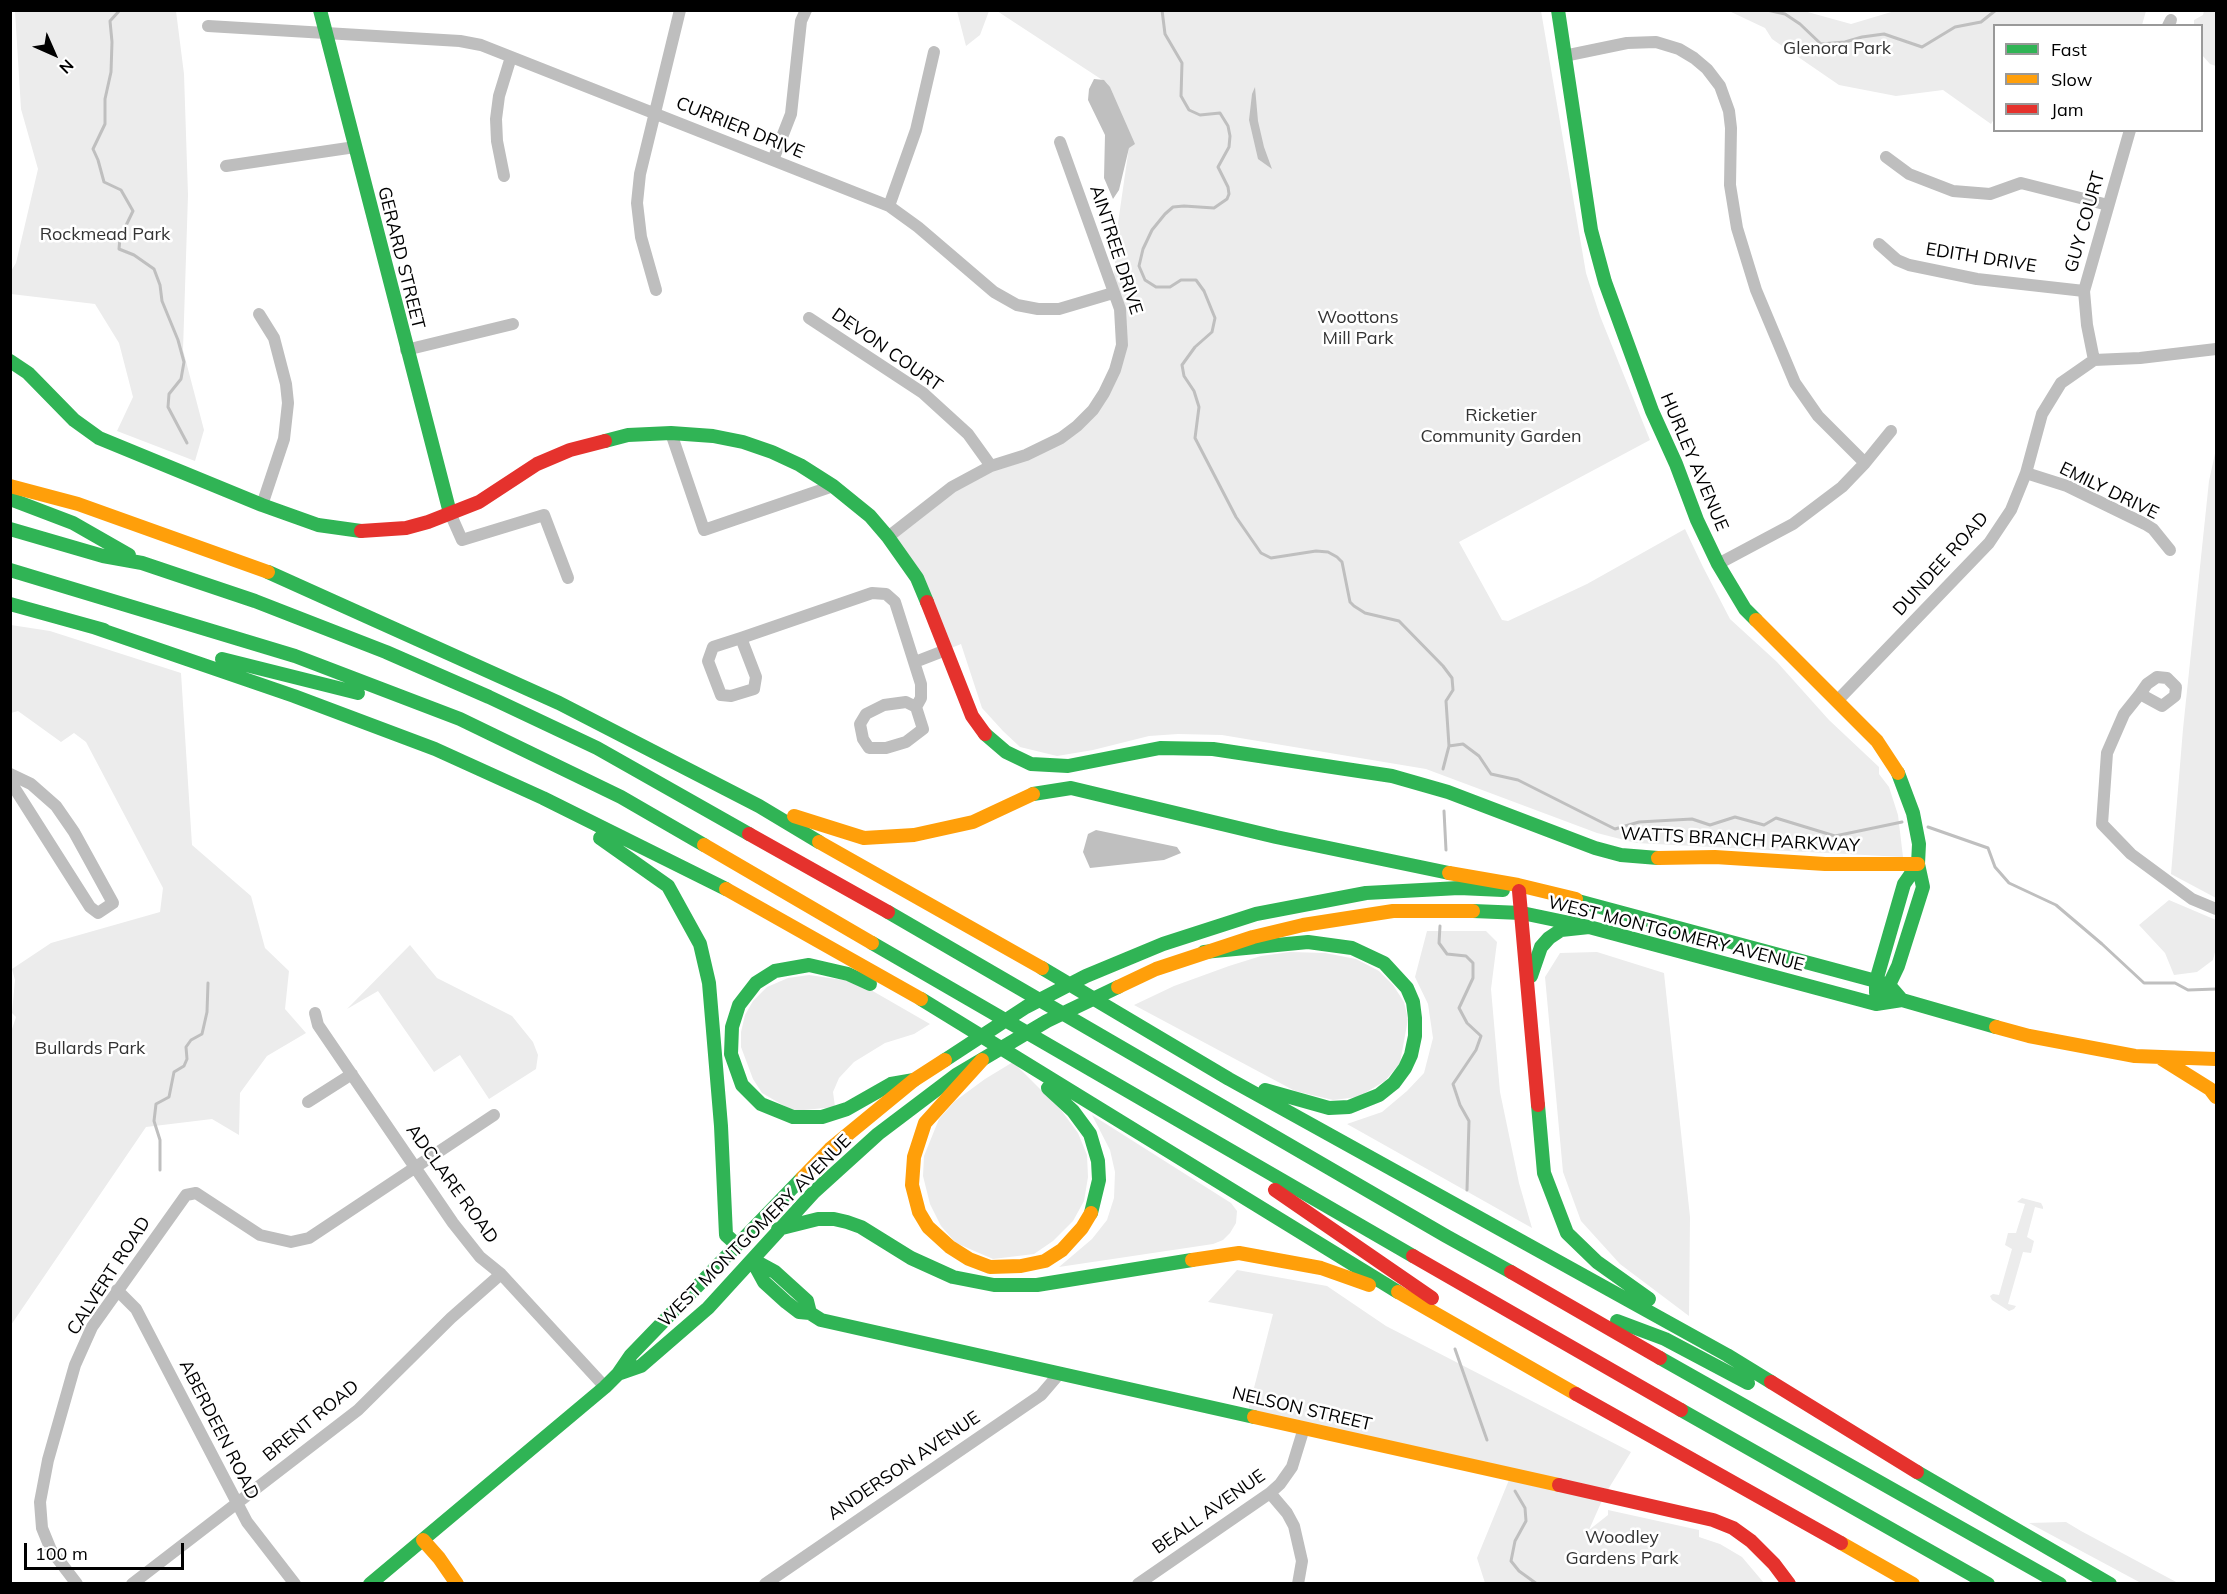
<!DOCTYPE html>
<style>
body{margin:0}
#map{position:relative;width:2227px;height:1594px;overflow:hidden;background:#fff;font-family:Mulish,sans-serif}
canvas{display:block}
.frame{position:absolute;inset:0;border:12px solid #000;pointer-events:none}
.legend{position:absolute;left:1993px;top:24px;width:210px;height:108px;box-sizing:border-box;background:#fff;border:2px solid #999;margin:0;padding:8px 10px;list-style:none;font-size:18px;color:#000}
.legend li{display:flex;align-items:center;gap:12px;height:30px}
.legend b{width:30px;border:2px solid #999}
.north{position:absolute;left:24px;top:24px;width:60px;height:60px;-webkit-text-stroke:4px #fff;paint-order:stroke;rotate:135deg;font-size:16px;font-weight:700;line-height:24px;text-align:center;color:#000}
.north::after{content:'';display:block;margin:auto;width:21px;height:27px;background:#000;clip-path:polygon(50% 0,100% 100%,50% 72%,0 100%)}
.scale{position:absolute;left:24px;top:1543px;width:160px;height:27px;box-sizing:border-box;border:3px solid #000;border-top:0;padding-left:8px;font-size:18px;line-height:21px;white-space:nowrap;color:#000;-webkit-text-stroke:4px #fff;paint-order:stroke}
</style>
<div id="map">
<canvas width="2227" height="1594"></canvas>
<div class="frame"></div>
<ul class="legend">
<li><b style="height:8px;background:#30b455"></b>Fast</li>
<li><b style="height:8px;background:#ff9f0a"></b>Slow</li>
<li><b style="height:8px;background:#e5322d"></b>Jam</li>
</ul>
<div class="north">N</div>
<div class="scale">100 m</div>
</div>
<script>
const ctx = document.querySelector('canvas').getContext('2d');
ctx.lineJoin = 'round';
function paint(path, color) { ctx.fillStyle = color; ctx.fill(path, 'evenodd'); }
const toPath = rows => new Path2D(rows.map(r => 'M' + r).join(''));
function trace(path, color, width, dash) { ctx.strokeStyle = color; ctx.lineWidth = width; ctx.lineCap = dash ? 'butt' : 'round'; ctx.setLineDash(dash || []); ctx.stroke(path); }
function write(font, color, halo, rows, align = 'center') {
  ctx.font = font + ' Mulish,sans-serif'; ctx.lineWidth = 5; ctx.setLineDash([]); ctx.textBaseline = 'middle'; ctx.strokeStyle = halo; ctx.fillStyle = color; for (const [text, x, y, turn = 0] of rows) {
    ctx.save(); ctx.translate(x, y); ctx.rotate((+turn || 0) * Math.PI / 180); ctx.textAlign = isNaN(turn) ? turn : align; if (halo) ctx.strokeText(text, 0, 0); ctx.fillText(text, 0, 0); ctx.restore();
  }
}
const green = toPath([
 [1898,10,2146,10,2146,11,2142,25,2090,26,2086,24,2083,26,1994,26,1994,119,1991,124,1943,90,1896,96,1839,85,1772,39,1765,28,1729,11,1804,11,1851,24],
 [15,11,176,11,184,74,188,195,183,350,204,430,195,461,117,431,133,397,119,343,95,304,11,294,11,271,16,263,38,169,21,109],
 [957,11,989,11,980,35,966,46],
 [997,11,1541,11,1586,273,1600,316,1650,440,1459,542,1502,620,1508,621,1587,584,1685,529,1703,567,1730,619,1777,662,1829,720,1879,767,1879,774,1889,787,1898,815,1903,857,1636,843,1597,833,1426,769,1222,735,1178,734,1149,736,1093,750,1057,756,1020,747,1003,731,982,708,961,644,946,650,888,537,952,487,1026,455,1093,410,1122,345,1113,293,1117,230,1130,140,1107,83],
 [2204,11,2216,11,2216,66,2210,64,2202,55,2202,26,2194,25,2194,20,2203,15],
 [2216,449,2216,898,2171,874,2183,729,2209,481],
 [11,625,50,631,181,673,192,845,251,896,265,948,289,971,285,1009,306,1033,267,1056,240,1093,239,1135,212,1119,146,1127,11,1325,10,1035,16,1017,12,1013,15,980,12,969,51,943,160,912,163,888,86,742,74,733,61,742,18,711,11,713],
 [2169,900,2216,920,2216,948,2213,960,2197,972,2174,975,2165,953,2139,925],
 [1427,931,1486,931,1497,942,1491,989,1500,1092,1519,1183,1532,1228,1347,1124,1382,1112,1407,1091,1424,1073,1433,1038,1428,1004,1415,977],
 [410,945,437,978,512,1016,533,1042,538,1055,536,1069,489,1099,460,1055,434,1072,378,991,347,1009],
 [1290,952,1325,953,1356,959,1379,971,1393,985,1404,1002,1408,1019,1400,1063,1385,1081,1358,1097,1333,1100,1295,1091,1134,1005,1174,986,1229,966,1261,956],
 [1597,952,1664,973,1690,1217,1689,1316,1620,1264,1581,1221,1563,1172,1545,977,1560,953],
 [809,975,857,982,930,1024,914,1034,885,1043,854,1062,839,1078,833,1092,835,1107,793,1111,762,1093,753,1079,741,1047,741,1032,745,1015,753,1001,767,987,788,978],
 [1013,1062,1061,1110,1078,1133,1087,1155,1088,1177,1084,1201,1073,1221,1053,1241,1034,1254,993,1259,956,1243,941,1226,930,1204,923,1176,924,1156,939,1119,955,1101,985,1079],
 [1092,1115,1231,1203,1237,1211,1236,1223,1230,1233,1223,1240,1213,1244,1059,1267,1092,1239,1107,1220,1114,1198,1115,1172,1110,1150],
 [2022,1198,2041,1203,2043,1207,2043,1209,2035,1207,2027,1237,2034,1241,2031,1253,2023,1252,2008,1304,2016,1306,2014,1309,2009,1311,1992,1300,1990,1296,1993,1294,1999,1295,2012,1249,2005,1245,2008,1233,2016,1233,2025,1204,2017,1202],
 [1237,1270,1327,1286,1386,1326,1631,1452,1604,1496,1589,1530,1608,1515,1608,1510,1699,1530,1699,1537,1720,1544,1742,1557,1764,1583,1485,1583,1477,1558,1511,1475,1247,1415,1273,1314,1208,1302],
 [2066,1522,2081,1531,2178,1583,2141,1583,2029,1523]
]);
const water = toPath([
 [1094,79,1104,80,1110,87,1135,144,1129,148,1119,190,1113,199,1104,178,1105,135,1088,100,1089,89],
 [1255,87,1258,121,1264,147,1272,169,1258,159,1249,120,1252,94],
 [1096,830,1177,847,1181,853,1164,860,1090,868,1083,852,1088,834]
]);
const stream = toPath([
 [120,10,110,21,112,42,111,72,105,99,105,124,93,149,98,160,104,182,121,190,133,211,120,238,119,249,134,255,154,269,160,285,162,301,178,340,184,362,181,379,169,394,168,407,187,443],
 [1162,10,1165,34,1182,63,1181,96,1189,110,1200,115,1220,113,1228,126,1230,136,1229,147,1218,167,1228,187,1229,194,1227,199,1214,208,1184,206,1173,207,1165,214,1152,230,1143,249,1139,266,1145,280,1156,287,1170,287,1181,280,1196,280,1204,291,1215,318,1212,332,1195,347,1182,365,1184,376,1194,391,1199,407,1195,438,1236,517,1261,553,1271,558,1316,551,1328,552,1337,557,1342,562,1350,602,1354,606,1365,613,1399,621,1443,666,1452,678,1453,690,1446,701,1449,746,1443,769],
 [1767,10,1785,14,1800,24,1821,44,1845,42,1862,37,1884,34,1922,47,1955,27,1981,22,1996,10],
 [1449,746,1463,744,1479,756,1491,774,1518,780,1615,829,1639,822,1692,819,1710,825,1735,817,1764,825,1776,818,1835,836,1902,822],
 [1444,811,1446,850],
 [1928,827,1988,848,1995,867,2009,883,2056,905,2102,944,2144,983,2175,983,2188,990,2216,989],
 [1440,926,1439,943,1447,954,1466,956,1473,963,1473,978,1459,1008,1467,1023,1481,1036,1476,1050,1453,1084,1460,1105,1469,1121,1467,1190],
 [160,1170,160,1140,154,1121,156,1104,169,1097,174,1072,184,1066,187,1059,186,1047,191,1040,202,1034,207,1012,208,983],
 [1455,1349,1487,1440],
 [1515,1491,1525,1508,1526,1521,1515,1541,1511,1561,1519,1571,1537,1584]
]);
const street = toPath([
 [208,26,460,41,481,45,889,206,918,227,994,292,1017,305,1038,309,1059,309,1113,293],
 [2168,26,2171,20],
 [1564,56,1627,43,1656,42,1679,49,1694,58,1707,69,1720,86,1729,111,1731,128,1730,185,1737,228,1756,290,1795,383,1818,416,1865,463],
 [1886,157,1909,174,1953,191,1990,194,2021,183,2108,205],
 [773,160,791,114,801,21,806,10],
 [226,166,355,147],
 [504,176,497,141,496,119,499,96,511,57],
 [889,206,916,130,934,52],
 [1879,244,1897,260,1909,265,1977,279,2084,291],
 [656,290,641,237,637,203,640,174,680,10],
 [259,314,274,338,286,384,288,403,284,439,262,505],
 [809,318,923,393,968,434,991,466],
 [406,350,513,324],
 [2094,360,2087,325,2084,291,2130,130],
 [671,433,704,530,833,486],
 [2026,473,2067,486,2145,524,2153,529,2170,550],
 [450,513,462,540,544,515,568,578],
 [888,537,952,487,991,466,1026,455,1061,438,1077,426,1093,410,1104,393,1115,370,1122,345,1120,309,1060,142],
 [1718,564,1793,524,1842,487,1865,463,1891,431],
 [741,638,756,677,754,689,731,696,721,695,708,661,713,647,741,638,872,593,886,594,895,602,921,684,921,698,916,707,923,729,906,742,886,748,869,748,863,739,860,724,866,714,884,705,906,702,916,707],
 [915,662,946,650],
 [2140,694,2162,706,2175,696,2176,687,2167,678,2157,677,2147,684,2140,694,2124,714,2107,753,2102,824,2131,854,2192,899,2216,909],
 [1837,701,1989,543,2011,510,2026,473,2042,414,2061,383,2094,360,2140,358,2216,349],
 [10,774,31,784,56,806,74,832,113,903,98,913,90,907,10,781],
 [315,1013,318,1025,453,1223,480,1257,501,1274,605,1387],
 [308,1102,352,1074],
 [117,1290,136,1309,247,1522,295,1584],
 [1270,1493,1287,1513,1294,1526,1302,1561,1298,1584],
 [77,1584,51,1550,42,1528,40,1502,48,1460,75,1365,92,1327,186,1195,196,1193,260,1235,291,1242,309,1238,494,1115],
 [132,1584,358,1410,451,1318,501,1274],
 [765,1584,1041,1395,1059,1374],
 [1138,1584,1270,1493,1280,1484,1292,1467,1304,1428]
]);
const fast = toPath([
 [320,10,450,513],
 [1558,10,1591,230,1605,282,1652,411,1676,464,1697,520,1718,564,1745,609,1756,620],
 [10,361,28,373,74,420,99,438,262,505,318,525,361,531],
 [605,441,628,435,671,433,713,436,743,442,772,452,800,465,833,486,870,516,888,537,917,578,927,602],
 [10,499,73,523,129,555],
 [10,529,103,556,142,563,255,601,386,652,489,697,597,748,749,834],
 [10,570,295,656,460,719,621,797,704,845],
 [268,572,559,703,759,806,819,842],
 [10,604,104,630],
 [93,627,294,696,435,749,543,798,726,889],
 [222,659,358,693],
 [985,734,1006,752,1031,764,1068,766,1160,748,1213,749,1392,776,1448,792,1595,848,1621,855,1658,858],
 [1033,794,1071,788,1276,837,1449,873],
 [600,838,668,886,700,944,709,983,721,1126,726,1235,737,1245],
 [1563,897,1876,981,1889,985,1902,1000],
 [1473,911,1522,913,1589,927,1876,1004,1902,1000,1996,1027],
 [888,912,1446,1236,1511,1272],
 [872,943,1413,1256],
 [1204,952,1308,942,1352,948,1384,963,1407,988,1413,1002,1415,1018,1415,1036,1411,1055,1405,1068,1394,1083,1379,1095,1349,1107,1329,1108,1265,1090],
 [1042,968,1229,1079,1727,1355,1771,1382],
 [1531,976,1541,947,1549,938,1561,930,1589,927],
 [870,984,848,974,809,965,775,971,756,983,739,1005,732,1027,731,1054,742,1085,761,1104,793,1117,822,1117,847,1109,891,1084,914,1080],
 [1876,993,1876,981,1904,884,1918,864],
 [921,999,1398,1292],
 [1876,1004,1889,985,1898,966,1923,887,1918,864,1919,844,1913,813,1898,773],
 [945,1060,1026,1007,1086,976,1163,944,1256,914,1366,893,1459,888,1503,890],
 [1048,1088,1073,1111,1090,1134,1098,1161,1099,1180,1091,1213],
 [1538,1105,1544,1173,1567,1233,1597,1262,1649,1299],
 [778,1229,818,1219,834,1219,847,1222,861,1227,911,1258,953,1277,994,1285,1037,1285,1192,1260],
 [752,1260,764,1282,786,1302,799,1312,810,1313,821,1320,1254,1417],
 [753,1260,775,1272,807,1301,810,1313],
 [1617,1321,1665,1339,1748,1383],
 [1660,1358,2060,1584],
 [618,1374,641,1366,708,1308,814,1192,878,1134,956,1075,1047,1021,1118,987],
 [1681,1410,1988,1584],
 [1917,1472,2110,1584],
 [370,1584,605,1387,618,1374,631,1355,802,1178]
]);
const slow = toPath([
 [10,486,78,504,268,572],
 [1756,620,1877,741,1898,773],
 [794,816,864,838,914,835,973,822,1033,794],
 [819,842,1042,968],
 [704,845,872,943],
 [1658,858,1715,857,1825,864,1918,864],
 [1449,873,1518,885,1576,899],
 [726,889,921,999],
 [1118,987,1156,969,1253,937,1303,925,1393,911,1473,911],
 [1996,1027,2029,1036,2135,1056,2216,1059],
 [2162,1059,2210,1089,2216,1097],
 [982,1060,925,1123,914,1157,912,1185,919,1212,928,1227,950,1247,969,1259,990,1267,1021,1266,1045,1261,1062,1250,1082,1228,1091,1213],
 [802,1178,830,1149,914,1080,945,1060],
 [1192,1260,1239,1253,1321,1268,1369,1285],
 [1398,1292,1576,1394],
 [1254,1417,1559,1485],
 [423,1540,439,1558,457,1584],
 [1841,1543,1913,1584]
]);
const jam = toPath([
 [361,531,406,528,428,522,479,502,537,464,570,450,605,441],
 [927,602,972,716,985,734],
 [749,834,888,912],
 [1519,891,1538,1105],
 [1275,1190,1432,1298],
 [1413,1256,1681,1410],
 [1511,1272,1660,1358],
 [1771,1382,1917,1472],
 [1576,1394,1841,1543],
 [1559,1485,1713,1520,1733,1528,1751,1541,1774,1564,1789,1584]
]);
const parkNames = [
 ["Glenora Park",1837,49],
 ["Rockmead Park",105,235],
 ["Woottons",1358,318],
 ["Mill Park",1358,339],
 ["Ricketier",1501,416],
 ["Community Garden",1501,437],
 ["Bullards Park",90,1049],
 ["Woodley",1622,1538],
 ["Gardens Park",1622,1559]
];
const streetNames = [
 ["CURRIER DRIVE",740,128,22],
 ["GUY COURT",2085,222,-74],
 ["AINTREE DRIVE",1116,250,72],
 ["GERARD STREET",401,258,76],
 ["EDITH DRIVE",1981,258,9],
 ["DEVON COURT",887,350,35],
 ["HURLEY AVENUE",1694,462,67],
 ["EMILY DRIVE",2109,491,26],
 ["DUNDEE ROAD",1941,564,-48],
 ["WATTS BRANCH PARKWAY",1740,840,3],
 ["WEST MONTGOMERY AVENUE",1676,934,14],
 ["ADCLARE ROAD",452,1184,54],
 ["WEST MONTGOMERY AVENUE",755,1231,-45],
 ["CALVERT ROAD",109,1276,-57],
 ["NELSON STREET",1302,1409,13],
 ["BRENT ROAD",311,1421,-39],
 ["ABERDEEN ROAD",219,1430,63],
 ["ANDERSON AVENUE",904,1466,-34],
 ["BEALL AVENUE",1209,1512,-35]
];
paint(green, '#ececec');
paint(water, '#bfbfbf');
trace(stream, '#bfbfbf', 3);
trace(street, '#bebebe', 12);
trace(fast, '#30b455', 14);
trace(slow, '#ff9f0a', 14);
trace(jam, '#e5322d', 14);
write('18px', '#333', '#fff', parkNames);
write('18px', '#000', '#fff', streetNames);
</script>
